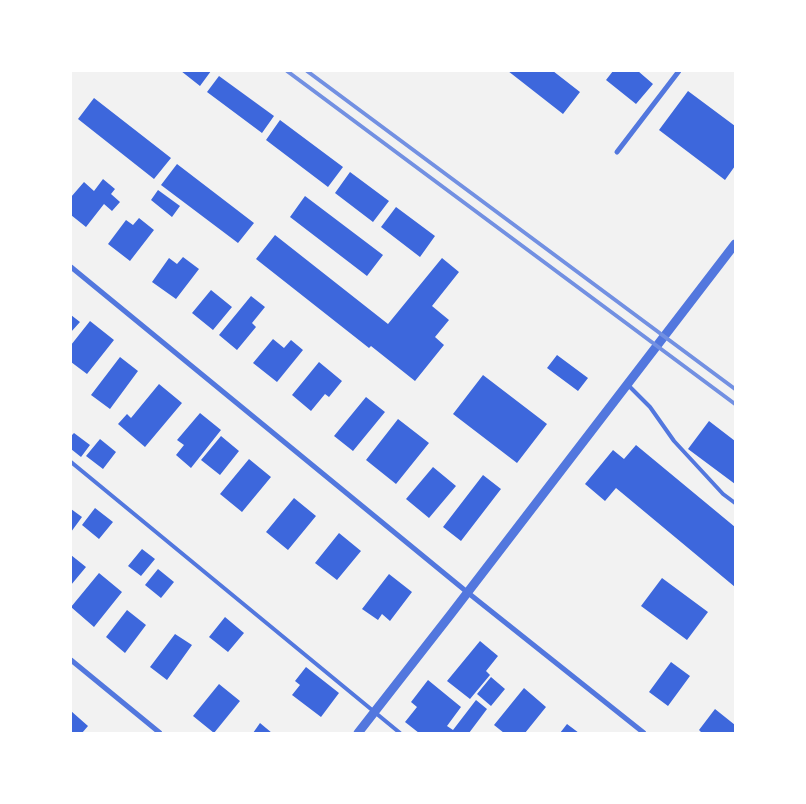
<!DOCTYPE html>
<style>
body{margin:0}
#map{position:relative;width:806px;height:804px;overflow:hidden;background:#f2f2f2;font-family:"Source Sans 3",sans-serif}
canvas{display:block}
.frame{position:absolute;inset:0;border:72px solid #fff;pointer-events:none}
</style>
<div id="map">
<canvas width="806" height="804"></canvas>
<div class="frame"></div>
</div>
<script>
const ctx = document.querySelector('canvas').getContext('2d');
ctx.lineJoin = 'round';
function paint(path, color) { ctx.fillStyle = color; ctx.fill(path, 'evenodd'); }
const toPath = rows => new Path2D(rows.map(r => 'M' + r).join(''));
function trace(path, color, width, dash) { ctx.strokeStyle = color; ctx.lineWidth = width; ctx.lineCap = dash ? 'butt' : 'round'; ctx.setLineDash(dash || []); ctx.stroke(path); }
const building = toPath([
 [181,71,211,71,200,86],
 [508,71,553,71,580,92,563,114],
 [613,71,638,71,653,84,636,104,606,80],
 [219,76,274,116,262,133,207,92],
 [688,91,735,126,735,166,725,180,659,130],
 [94,98,171,158,154,179,78,119],
 [280,120,343,167,328,187,266,140],
 [177,164,254,223,238,243,161,185],
 [350,172,389,201,373,222,335,193],
 [103,179,115,189,111,194,120,202,112,211,104,204,86,227,71,215,71,197,84,182,94,191],
 [158,190,180,206,172,217,151,200],
 [305,196,383,255,367,276,290,217],
 [396,207,435,236,420,257,381,227],
 [139,218,154,230,130,261,108,244,126,220,133,225],
 [275,235,388,324,442,258,459,272,432,306,449,320,435,337,444,345,415,381,371,346,369,348,256,259],
 [183,257,199,269,176,299,152,282,169,258,177,264],
 [211,290,232,307,213,330,192,313],
 [251,296,265,307,252,323,256,327,237,350,219,335],
 [71,315,80,322,71,332],
 [90,321,114,340,87,374,71,362,71,345],
 [273,339,284,348,291,340,303,350,277,382,253,363],
 [557,355,588,378,578,391,547,368],
 [120,357,138,371,110,409,91,395],
 [319,362,342,381,329,397,325,394,311,411,292,395],
 [483,375,547,424,517,463,453,414],
 [159,384,182,403,145,447,118,424,127,414,131,418],
 [366,397,385,412,353,451,334,436],
 [200,413,221,430,191,468,176,455,184,445,177,440],
 [398,419,429,443,396,484,366,460],
 [709,421,735,441,735,484,688,449],
 [74,433,90,445,81,457,71,449,71,436],
 [221,436,239,451,220,475,201,460],
 [100,439,116,452,103,469,86,456],
 [636,445,735,527,735,587,616,488,605,501,585,484,613,450,624,459],
 [249,459,271,477,242,512,220,494],
 [433,467,456,486,429,518,406,499],
 [483,475,501,489,461,541,443,527],
 [294,498,316,516,288,550,266,532],
 [95,508,113,522,99,539,82,525],
 [71,509,82,517,71,532],
 [339,533,361,551,337,580,315,563],
 [142,549,155,559,141,576,128,566],
 [71,555,86,567,71,585],
 [158,569,174,582,161,598,145,585],
 [99,573,122,592,94,627,71,607],
 [389,574,412,592,390,621,382,614,378,620,362,609],
 [662,578,708,612,687,640,641,606],
 [127,610,146,625,125,653,106,637],
 [225,617,244,633,228,652,209,637],
 [175,634,192,645,167,680,150,667],
 [480,641,498,656,486,671,490,675,470,699,447,681],
 [671,662,690,676,668,706,649,692],
 [306,667,339,693,321,717,292,695,300,685,295,681],
 [491,677,505,689,491,706,477,694],
 [428,680,461,707,447,726,453,730,476,700,487,709,469,733,419,733,405,722,417,707,411,702],
 [219,684,240,701,214,733,193,716],
 [524,688,546,707,525,733,504,733,494,725],
 [715,709,735,725,735,733,702,733,699,730],
 [71,711,88,726,82,733,71,733],
 [260,723,272,733,253,733],
 [567,724,579,733,560,733]
]);
const service = toPath([
 [628,385,650,407,674,441,723,494,735,503],
 [71,462,400,733]
]);
const minor = toPath([
 [617,152,679,71],
 [71,267,467,592,644,733],
 [71,660,160,733]
]);
const tertiary = toPath([
 [358,733,451,614,735,244]
]);
const rail = toPath([
 [287,71,735,404],
 [307,71,735,389]
]);
paint(building, '#3d67dc');
trace(service, '#5277de', 4);
trace(minor, '#5277de', 5);
trace(tertiary, '#5277de', 9);
trace(rail, '#7290e2', 4);
</script>
